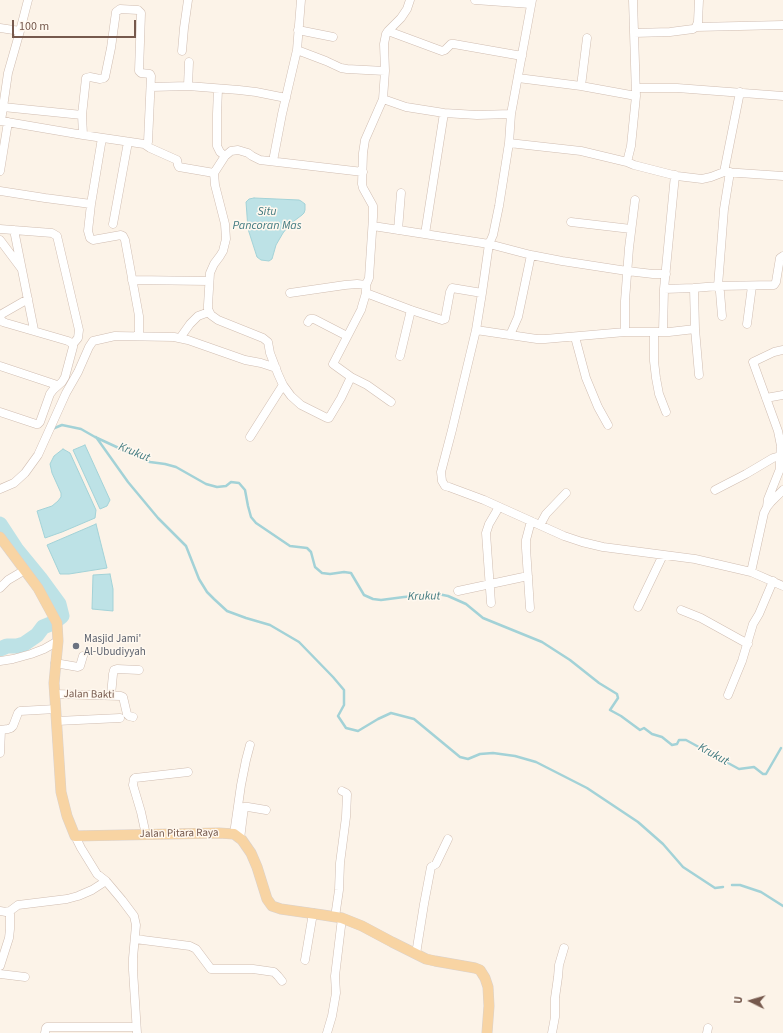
<!DOCTYPE html>
<style>
body{margin:0}
#map{position:relative;width:783px;height:1033px;overflow:hidden;background:#fcf3e8;font-family:"Source Sans 3",sans-serif}
canvas{display:block}
.north{position:absolute;left:731px;top:981px;width:40px;height:40px;-webkit-text-stroke:3px #fff8ef;paint-order:stroke;rotate:275deg;font-size:11px;font-weight:700;line-height:16px;text-align:center;color:#76594d}
.north::after{content:'';display:block;margin:auto;width:14px;height:18px;background:#76594d;clip-path:polygon(50% 0,100% 100%,50% 72%,0 100%)}
.scale{position:absolute;left:12px;top:20px;width:124px;height:18px;box-sizing:border-box;border:2px solid #76594d;border-top:0;padding-left:5px;font-size:12px;line-height:14px;white-space:nowrap;color:#76594d;-webkit-text-stroke:3px #fff8ef;paint-order:stroke}
</style>
<div id="map">
<canvas width="783" height="1033"></canvas>
<div class="north">U</div>
<div class="scale">100 m</div>
</div>
<script>
const ctx = document.querySelector('canvas').getContext('2d');
ctx.lineJoin = 'round';
function paint(path, color) { ctx.fillStyle = color; ctx.fill(path, 'evenodd'); }
const toPath = rows => new Path2D(rows.map(r => 'M' + r).join(''));
function trace(path, color, width, dash) { ctx.strokeStyle = color; ctx.lineWidth = width; ctx.lineCap = dash ? 'butt' : 'round'; ctx.setLineDash(dash || []); ctx.stroke(path); }
function write(font, color, halo, rows, align = 'center') {
  ctx.font = font + ' "Source Sans 3",sans-serif'; ctx.lineWidth = 3; ctx.setLineDash([]); ctx.textBaseline = 'middle'; ctx.strokeStyle = halo; ctx.fillStyle = color; for (const [text, x, y, turn = 0] of rows) {
    ctx.save(); ctx.translate(x, y); ctx.rotate((+turn || 0) * Math.PI / 180); ctx.textAlign = isNaN(turn) ? turn : align; if (halo) ctx.strokeText(text, 0, 0); ctx.fillText(text, 0, 0); ctx.restore();
  }
}
const water = toPath([
 [254,198,299,200,301,201,305,204,305,210,304,213,302,215,290,224,283,233,276,245,272,259,269,261,261,260,257,257,248,229,246,202,249,199,254,198],
 [85,445,110,500,107,506,100,509,73,450,85,445],
 [63,449,70,453,96,510,95,518,62,532,45,538,37,511,52,506,58,501,61,497,61,493,52,473,50,464,54,456,63,449],
 [96,524,107,568,69,574,60,574,47,545,96,524],
 [110,574,113,589,113,611,92,609,93,575,110,574]
]);
const stream = toPath([
 [52,429,62,425,81,429,95,437,136,456,150,462,165,464,176,467,206,484,217,487,226,486,231,482,239,483,245,490,248,506,251,517,256,523,290,546,307,548,311,552,315,567,322,573,330,574,344,572,351,573,364,595,373,599,381,600,404,597,438,594,448,596,466,604,483,618,542,642,570,660,599,683,617,694,618,698,610,710,621,716,640,730,644,728,652,734,662,737,672,745,677,744,679,740,686,740,739,769,754,767,763,774,766,774,781,748],
 [96,437,128,482,158,518,186,546,199,579,207,592,214,599,227,611,246,618,270,625,299,642,333,677,344,690,344,705,338,716,346,728,358,731,378,719,391,713,414,719,460,757,468,759,480,754,493,753,515,756,536,762,587,788,638,822,663,844,683,867,715,888,723,887],
 [732,885,740,885,761,892,783,906]
]);
const river = toPath([
 [0,524,17,550,40,578,59,604,62,616,53,623,43,627,37,635,24,644,17,646,7,646,0,649]
]);
const minor = toPath([
 [28,0,20,31,8,73,1,121,83,135,144,144,150,148,177,160,178,165,179,167,214,173],
 [475,0,531,4],
 [532,0,511,114,509,143,499,206,493,235,489,244,482,293,476,330,452,430,441,472,442,481,445,486,449,487,484,500,564,536,582,542,603,547,695,559,751,572,783,586],
 [696,27,783,25],
 [0,28,20,31],
 [298,30,333,37],
 [388,31,401,18,407,9,410,0],
 [634,33,670,32,693,29,696,27,698,22,699,0],
 [297,50,326,61,341,68,347,69,385,71],
 [182,51,184,28,188,0],
 [518,78,581,86,636,96],
 [188,86,189,62],
 [581,86,587,38],
 [151,87,188,86,239,90,256,92,286,98],
 [636,88,677,88,783,96],
 [218,89,217,114,217,146,220,152,225,156],
 [383,99,365,140,363,153,362,184,363,188,373,206,373,217,369,278,366,285,366,293,361,310,333,364,351,377,367,385,391,402],
 [3,107,82,115],
 [511,114,477,115,444,113,406,107,383,99,385,71,384,44,386,34,388,31,442,51,445,50,451,44,454,44,522,56],
 [83,135,82,115,86,78,90,77,100,79,104,78,105,77,111,48,116,12,120,9,138,10,141,13,139,71,141,73,150,74,151,76,148,142,146,144,144,144],
 [102,138,91,204,88,231,90,238,93,240,121,235,123,236,125,240,139,316,139,332,137,336],
 [509,143,581,151,627,162,634,165,677,176,702,179,711,177,724,172,783,176],
 [273,161,282,114,297,50,301,0],
 [627,162,631,146,636,96,633,0],
 [0,171,8,122],
 [724,172,740,92],
 [730,172,724,209,718,286,774,285,776,282,780,258,783,256],
 [0,191,45,198,91,204],
 [571,222,631,229],
 [113,224,128,142],
 [373,226,489,244,531,255,562,261,627,271,653,274,666,274],
 [0,229,52,233,57,236,79,330,78,338,73,344],
 [14,230,34,330],
 [398,230,401,193],
 [425,234,444,113],
 [0,240,21,268],
 [132,280,209,281],
 [664,289,694,288],
 [290,293,345,285,357,284,366,285],
 [366,293,411,310,442,320,445,319,450,292,452,288,482,293],
 [0,315,28,299],
 [0,318,3,322,6,323,68,341,73,344,73,347,65,377,62,382,53,390,50,394,40,422,38,424,36,424,0,412],
 [308,322,310,319,314,319,347,336],
 [747,324,752,286],
 [476,330,537,339,545,339,625,332,669,332,695,329],
 [625,332,625,301,629,248,635,200],
 [654,332,654,361,656,378,659,394,666,412],
 [663,332,664,289,675,175],
 [510,335,518,317,531,255],
 [575,337,586,378,598,407,608,425],
 [180,338,190,324,198,316,209,312],
 [400,356,411,310],
 [0,366,57,385],
 [699,375,695,329,694,288,718,286,720,292,722,316],
 [351,377,341,398,329,418,327,418,301,405,291,396,283,385,278,374,270,353,268,342,263,338,218,320,211,315,208,309,208,305,210,273,214,264,220,256,223,251,226,239,225,224,215,185,214,173,225,156,231,151,238,150,248,153,252,156,260,160,363,172],
 [766,398,783,395],
 [250,437,283,385],
 [0,489,14,483,25,473,38,455,66,393,78,372,89,347,93,341,115,336,174,337,188,340,245,360,261,363,276,368],
 [715,490,746,474,773,458,780,456],
 [767,507,768,499,780,469,780,458,781,446,778,431,753,362,774,352,783,350],
 [540,525,546,514,566,493],
 [751,572,764,513,767,507,771,502,783,490],
 [0,588,8,580,25,570],
 [458,591,528,576],
 [491,603,486,533,489,524,499,507],
 [638,607,663,555],
 [530,608,526,548,526,540,531,521],
 [681,610,701,618,748,644],
 [0,661,13,659,31,654,44,649,58,641],
 [55,663,78,667,80,666,83,656],
 [55,694,121,696,123,697,127,714,129,716,133,717],
 [111,695,113,674,114,670,117,669,139,670],
 [728,695,742,661,753,624,759,614,773,581],
 [57,721,120,718],
 [0,730,8,729,11,728,13,726,18,713,20,711,56,709],
 [0,753,1,730],
 [234,834,241,785,246,760,250,745],
 [146,835,141,812,133,785,134,779,135,778,188,772],
 [75,836,81,848,97,874,106,881,122,900,134,916,136,925,133,958,133,970,137,1033],
 [240,839,244,807,248,807,266,810],
 [0,911,6,912,10,911,18,905,67,899,78,896,92,890,106,881],
 [335,917,339,890,340,863,346,817,347,794,346,793,342,791],
 [135,939,190,946,196,949,211,969,253,969,274,972,278,976,282,981],
 [416,954,424,904,431,867,436,864,448,839],
 [305,960,313,913],
 [0,966,9,938,10,929,10,911],
 [0,974,25,977],
 [45,1033,46,1028,47,1027,136,1027],
 [327,1033,332,1016,336,993,335,976,342,918],
 [552,1033,555,1017,555,998,558,977,559,965,564,948],
 [707,1033,708,1028]
]);
const major = toPath([
 [0,537,38,588,57,623,58,641,54,683,61,792,67,816,75,836,219,833,234,834,242,840,251,853,257,867,267,899,272,906,281,909,323,915,342,918,362,926,392,942,426,959,435,961,475,968,480,970,485,978,488,987,489,1006,487,1033]
]);
const markers = [
 [76,646,4,"#6b7280"]
];
const worshipNames = [
 ["Masjid Jami'",84,640],
 ["Al-Ubudiyyah",84,653]
];
const streetNames = [
 ["Jalan Bakti",89,695,1],
 ["Jalan Pitara Raya",179,834,-1]
];
const waterNames = [
 ["Situ",267,212],
 ["Pancoran Mas",267,226],
 ["Krukut",134,453,22],
 ["Krukut",424,597,-1],
 ["Krukut",713,755,29]
];
paint(water, '#bde2e6');
trace(water, '#a3d2d7', 1);
trace(stream, '#a3d2d7', 2.5);
trace(river, '#bde2e6', 15);
trace(minor, '#d0bdb1', 9);
trace(major, '#d9d1cd', 11);
trace(minor, '#fff', 8);
trace(major, '#f8d4a3', 10);
for (const [x, y, r, color] of markers) { const dot = new Path2D(); dot.arc(x, y, r, 0, 2 * Math.PI); ctx.fillStyle = color; ctx.fill(dot); trace(dot, '#fff8ef', 1.5); }
write('11px', '#5b616d', '#fff8ef', worshipNames, 'left');
write('11px', '#76594d', '#fff8ef', streetNames);
write('italic 12px', '#437b81', '#fff8ef', waterNames);
</script>
